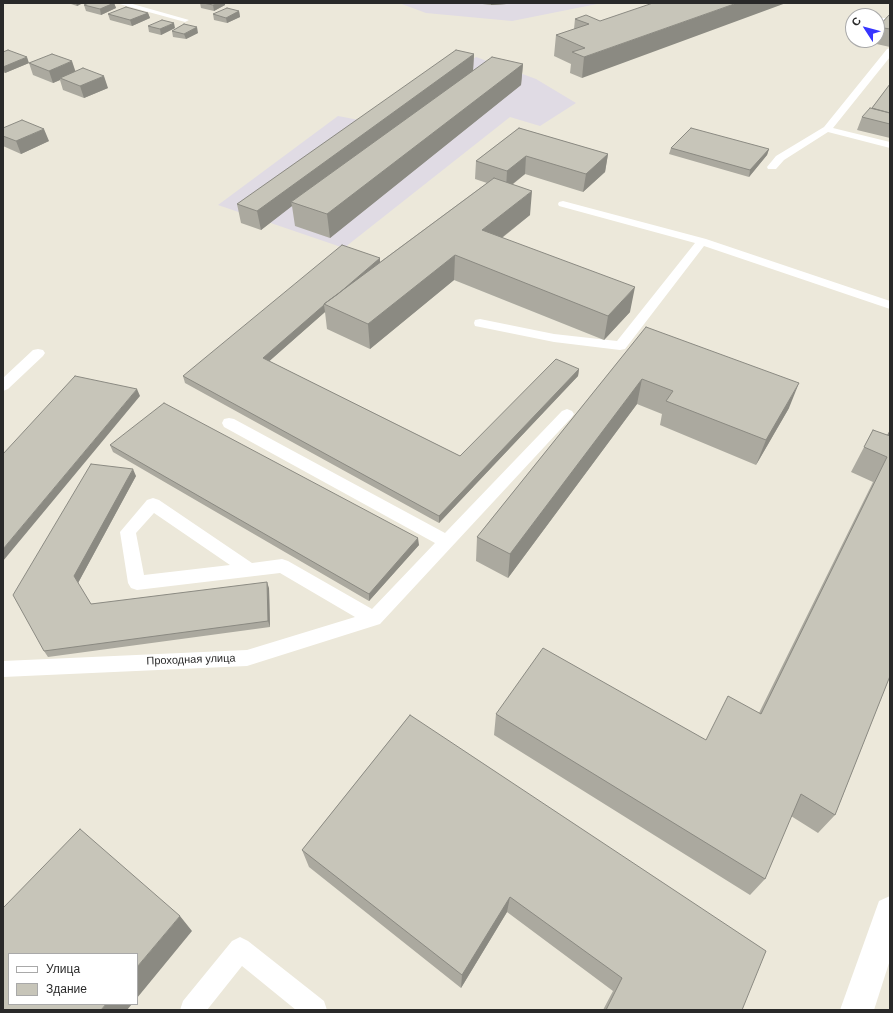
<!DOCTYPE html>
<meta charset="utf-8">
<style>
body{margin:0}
#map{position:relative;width:893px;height:1013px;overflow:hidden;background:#ece8da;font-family:Helvetica,sans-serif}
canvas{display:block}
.frame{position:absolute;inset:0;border:4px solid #292929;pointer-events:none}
.legend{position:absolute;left:8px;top:953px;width:130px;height:52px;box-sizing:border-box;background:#fff;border:1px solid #a9a9a9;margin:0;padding:5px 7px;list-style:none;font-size:12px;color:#292929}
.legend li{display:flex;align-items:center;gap:8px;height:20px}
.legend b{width:20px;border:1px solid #a9a9a9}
.north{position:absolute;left:845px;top:8px;width:40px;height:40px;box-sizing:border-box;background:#fff;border:1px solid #a9a9a9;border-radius:50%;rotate:306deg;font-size:11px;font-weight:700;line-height:16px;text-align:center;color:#292929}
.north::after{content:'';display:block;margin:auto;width:14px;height:18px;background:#3735ff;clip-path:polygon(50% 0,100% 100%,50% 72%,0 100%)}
</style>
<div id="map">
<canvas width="893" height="1013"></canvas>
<div class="frame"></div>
<ul class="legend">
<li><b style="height:5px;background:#fff"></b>Улица</li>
<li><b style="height:11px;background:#c7c5b9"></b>Здание</li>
</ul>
<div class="north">С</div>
</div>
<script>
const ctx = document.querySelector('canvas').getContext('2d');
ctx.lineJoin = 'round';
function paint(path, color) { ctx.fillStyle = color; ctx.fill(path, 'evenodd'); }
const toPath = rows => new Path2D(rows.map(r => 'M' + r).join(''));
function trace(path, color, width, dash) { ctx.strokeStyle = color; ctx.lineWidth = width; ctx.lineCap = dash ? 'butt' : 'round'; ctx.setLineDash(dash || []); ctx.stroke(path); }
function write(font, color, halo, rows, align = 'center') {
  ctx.font = font + ' Helvetica,sans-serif'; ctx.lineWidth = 3; ctx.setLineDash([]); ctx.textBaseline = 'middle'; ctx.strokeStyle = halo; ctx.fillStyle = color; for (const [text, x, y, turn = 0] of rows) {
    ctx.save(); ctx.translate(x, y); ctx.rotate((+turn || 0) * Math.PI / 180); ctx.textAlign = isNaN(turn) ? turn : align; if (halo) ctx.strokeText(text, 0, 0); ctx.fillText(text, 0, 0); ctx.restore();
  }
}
const industrial = toPath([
 [399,3,602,3,512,21,426,13],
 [476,57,536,79,576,103,540,126,510,117,344,248,218,205,338,116,380,124]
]);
const lane = toPath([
 [116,3,129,3,189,20,185,22,116,3],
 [877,17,890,19,890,23,877,21,877,17],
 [890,48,890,57,833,128,890,142,890,148,828,132,784,160,776,169,768,169,767,167,776,156,824,127,887,49,890,48],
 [563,201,706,239,890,301,890,309,704,246,625,349,620,350,554,342,475,326,474,323,475,320,480,319,554,334,617,341,695,243,559,206,558,204,559,202,563,201],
 [38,349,43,350,45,353,43,356,8,389,3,391,3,378,33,350,38,349],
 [567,409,572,411,574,414,572,417,380,624,247,666,3,677,3,661,247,650,355,617,280,573,137,590,131,588,128,583,120,532,147,500,153,498,159,500,252,563,282,559,288,561,372,609,435,543,224,427,222,423,224,419,229,418,234,419,445,533,562,411,567,409],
 [154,513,230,565,144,575,136,533,154,513],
 [240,937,248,941,324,1001,327,1010,296,1010,242,966,207,1010,180,1010,183,1001,232,941,240,937]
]);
const street = toPath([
 [890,896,890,960,874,1010,840,1010,879,901,890,896]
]);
const wall = toPath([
 [68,3,83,3,77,6],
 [114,3,116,8,101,15,86,11,84,5],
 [200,3,225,3,225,5,214,11,201,8],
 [474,3,522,3,491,5],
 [239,11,240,17,227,23,214,20,213,14],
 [148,13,150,18,132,26,110,20,108,14],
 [890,14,890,47,872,43,873,40,877,40,877,28,878,27],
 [575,19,600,21,582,78,570,73,571,64,554,56,556,35,574,29],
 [148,26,175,28,161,35,149,32],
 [172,31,198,33,186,39,173,37],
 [3,52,29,63,76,71,108,88,84,98,63,90,60,80,53,83,33,75,29,63,5,73,3,72],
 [474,54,473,70,523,64,521,85,330,238,295,226,292,206,261,230,241,223,237,204],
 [890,84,890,138,857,130,862,117,872,108],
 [3,128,49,141,21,154,3,146],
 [519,128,608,154,605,172,583,192,525,174,512,185,530,215,502,238,630,312,604,340,454,280,370,349,327,329,325,312,269,361,460,456,579,369,578,376,439,523,185,383,183,376,380,258,380,262,487,183,475,179,476,161],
 [671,148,769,149,767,155,749,177,669,154],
 [646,327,789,408,756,465,660,425,662,414,637,404,508,578,476,561,477,537],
 [873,430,887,435,890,430,890,676,835,815,818,833,791,816,765,879,750,895,494,735,496,714,706,740,759,713,873,482,851,472],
 [110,445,419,545,369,601,113,452],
 [91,464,136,476,78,583,91,604,269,588,270,627,48,657,44,651],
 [410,715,742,1010,603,1010,613,991,507,912,461,988,309,867,302,850]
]);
const shadedWall = toPath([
 [76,3,83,3,77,6],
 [114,3,116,8,101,15,100,9],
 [218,3,225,3,225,5,214,11,213,5],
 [491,3,522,3,491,5],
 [737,3,786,3,582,78,584,57],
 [239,11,240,17,227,23,226,18],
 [148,13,150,18,132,26,130,20],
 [174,23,175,28,161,35,160,29],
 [197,27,198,33,186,39,184,34],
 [474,54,473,71,291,202,292,206,261,230,257,211],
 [27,57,29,63,5,73,3,67],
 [72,61,76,73,60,78,60,80,53,83,49,71],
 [523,64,521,85,330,238,327,214],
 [104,76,108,88,84,98,80,86],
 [44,129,49,141,21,154,16,141],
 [769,149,767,155,749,177,750,170],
 [608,154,605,172,583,192,586,174],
 [526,156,525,174,506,189,507,171],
 [532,191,530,215,481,254,482,230],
 [455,255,454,280,370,349,368,324],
 [380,258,380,265,325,305],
 [635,287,630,312,604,340,608,316],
 [324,305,325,312,265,365,263,358],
 [579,369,578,376,439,523,439,516],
 [642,379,637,404,508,578,510,554],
 [799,383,789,408,756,465,766,440],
 [137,389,140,396,3,561,3,549],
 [133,469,136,476,78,583,74,576],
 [418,538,419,545,369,601,369,594],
 [267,582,269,588,270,627,268,621],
 [510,897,507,912,461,988,462,975],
 [180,916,192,931,137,998,137,967],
 [106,1004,132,1004,127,1010,101,1010]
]);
const building = toPath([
 [89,3,114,3,100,9,84,5,89,3],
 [203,3,218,3,213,5,203,3],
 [653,3,737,3,584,57,572,52,585,48,556,35,589,24,575,19,586,15,600,21,653,3],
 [126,7,148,13,130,20,108,14,126,7],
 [227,8,239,11,226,18,213,14,227,8],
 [890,14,890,29,878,27,890,14],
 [162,20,174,23,160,29,148,26,162,20],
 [184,24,197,27,184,34,172,31,184,24],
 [8,50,27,57,3,67,3,52,8,50],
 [456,50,474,54,257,211,237,204,456,50],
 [52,54,72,61,49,71,29,63,52,54],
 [492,57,523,64,327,214,291,202,492,57],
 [83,68,104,76,80,86,60,78,83,68],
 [890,84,890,113,872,108,890,84],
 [870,108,890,113,890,124,862,117,870,108],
 [22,120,44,129,16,141,3,136,3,128,22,120],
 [519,128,608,154,586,174,526,156,507,171,476,161,519,128],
 [691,128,769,149,750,170,671,148,691,128],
 [494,178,532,191,482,230,635,287,608,316,455,255,368,324,324,304,494,178],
 [342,245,380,258,338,294,324,304,324,305,263,358,460,456,556,359,579,369,439,516,183,376,342,245],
 [646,327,799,383,766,440,666,401,673,391,642,379,510,554,477,537,646,327],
 [75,376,137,389,3,549,3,454,75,376],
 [164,403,418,538,369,594,110,445,164,403],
 [873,430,890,436,890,676,835,815,801,794,765,879,496,714,543,648,706,740,728,696,761,714,887,457,864,447,873,430],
 [890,431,890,436,888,435,890,431],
 [91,464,133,469,74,576,91,604,267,582,268,621,44,651,13,595,91,464],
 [410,715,766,951,742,1010,606,1010,622,978,510,897,462,975,302,850,410,715],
 [80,829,180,916,137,967,137,954,9,954,9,1004,106,1004,101,1010,3,1010,3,908,80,829]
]);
const streetNames = [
 ["Проходная улица",191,660,-2]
];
paint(industrial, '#e0dbe4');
paint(lane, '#fff');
paint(street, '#fff');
paint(wall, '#aba99f');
paint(shadedWall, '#8b8a82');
paint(building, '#c7c5b9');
trace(building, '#8b8a82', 1);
write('11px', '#292929', '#fff', streetNames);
</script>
